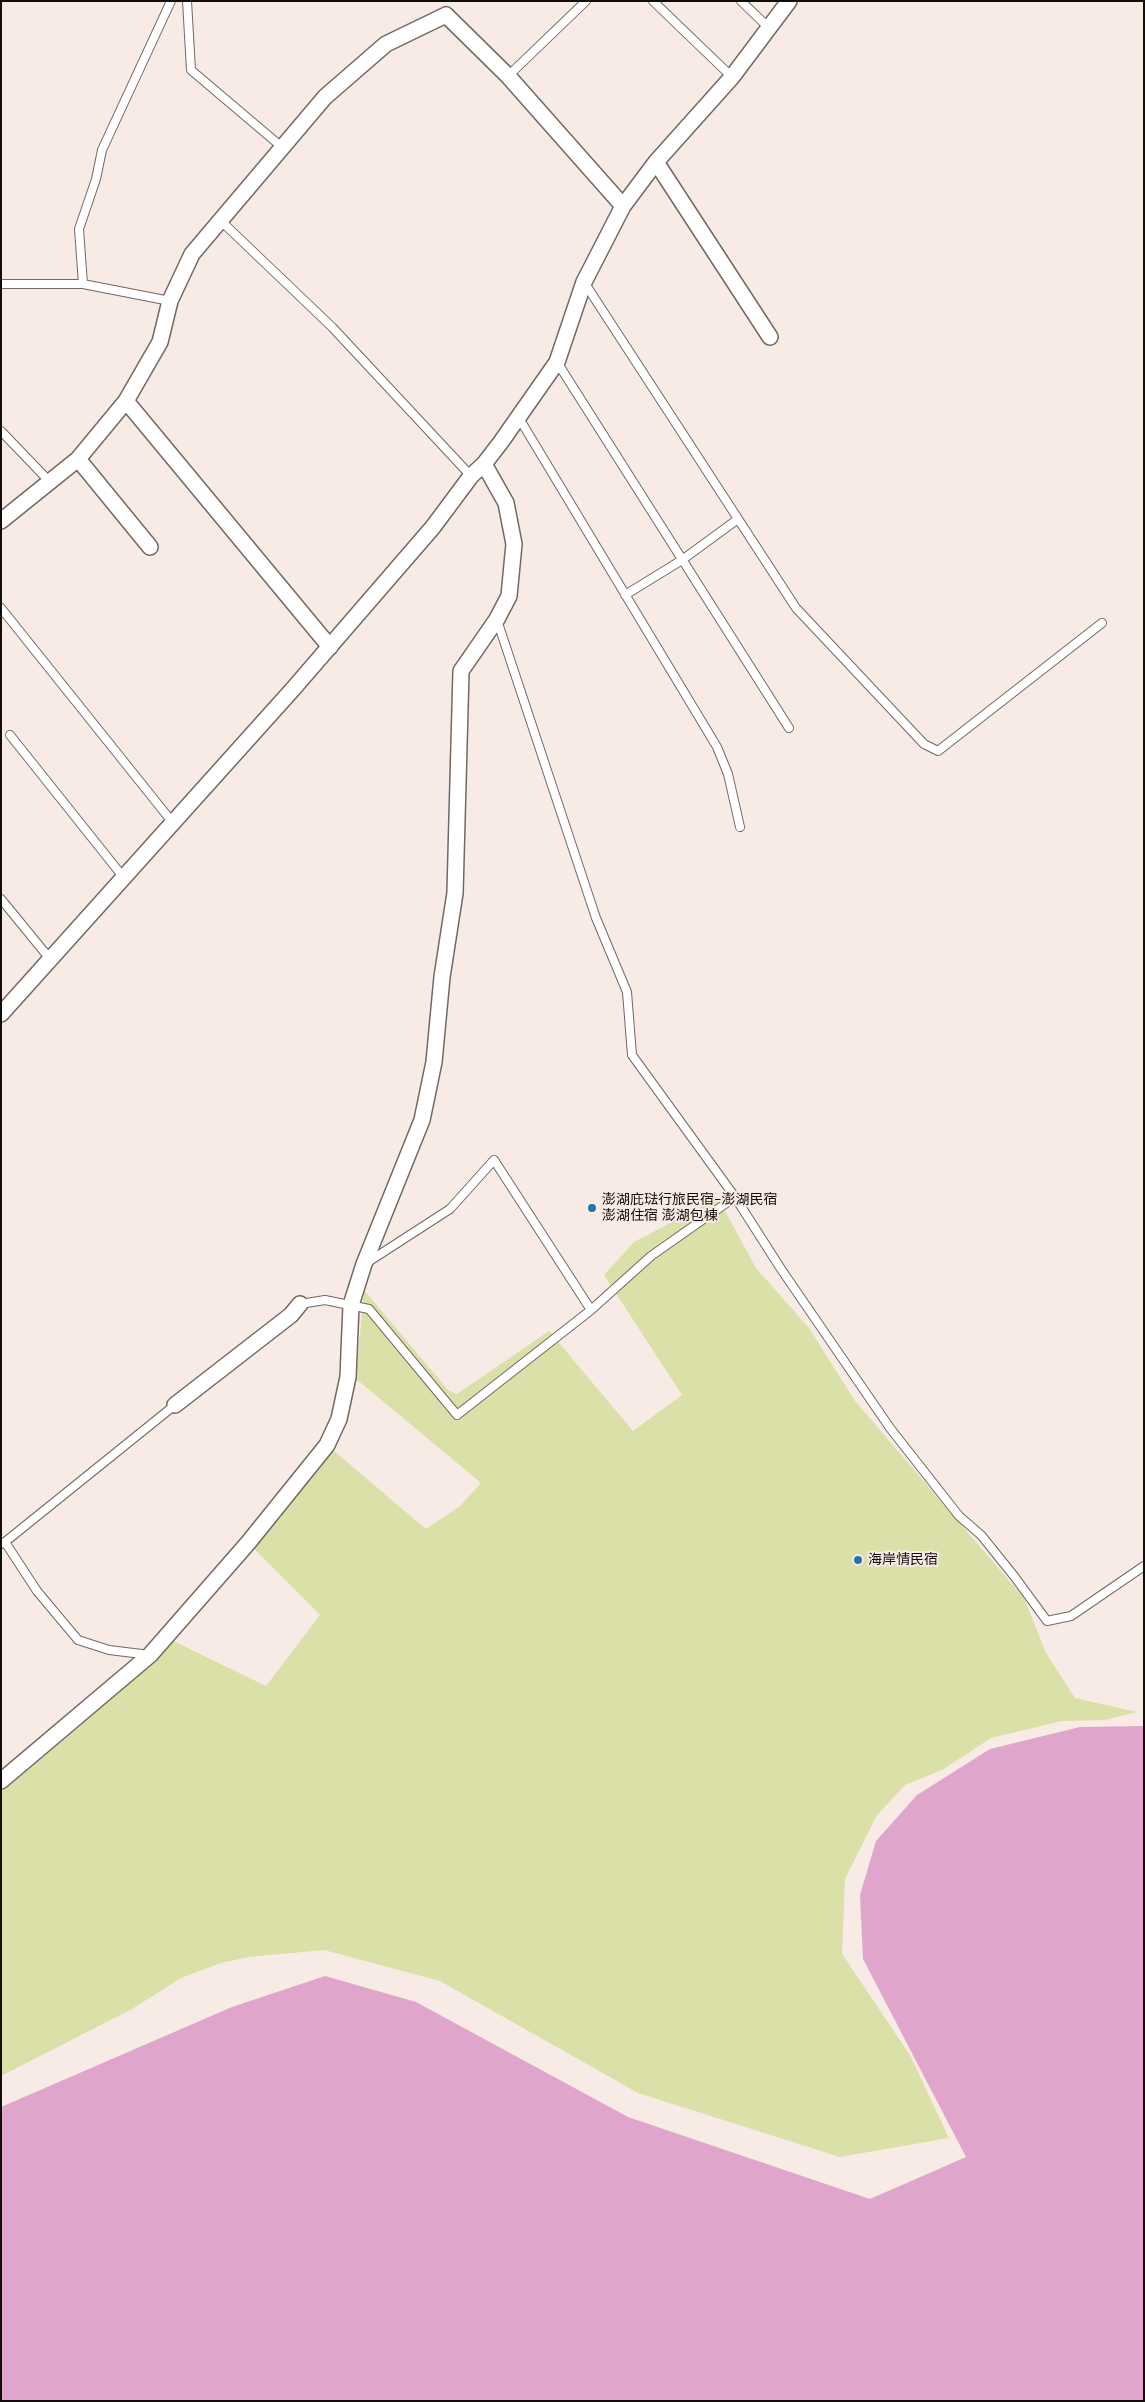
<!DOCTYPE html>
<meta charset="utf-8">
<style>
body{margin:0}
#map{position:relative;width:1145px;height:2402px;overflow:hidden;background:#f8ebe5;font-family:"DM Sans",sans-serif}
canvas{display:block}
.frame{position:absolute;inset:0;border:2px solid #110d0b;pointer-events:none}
</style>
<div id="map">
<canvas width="1145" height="2402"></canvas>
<div class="frame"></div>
</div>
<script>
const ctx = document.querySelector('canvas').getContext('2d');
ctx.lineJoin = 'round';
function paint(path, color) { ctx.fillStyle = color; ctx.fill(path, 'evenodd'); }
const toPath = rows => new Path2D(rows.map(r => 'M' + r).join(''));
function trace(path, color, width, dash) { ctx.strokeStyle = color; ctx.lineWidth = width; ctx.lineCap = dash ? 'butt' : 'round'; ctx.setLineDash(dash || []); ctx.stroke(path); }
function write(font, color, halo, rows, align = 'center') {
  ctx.font = font + ' "DM Sans","Noto Sans TC",sans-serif'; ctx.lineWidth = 4; ctx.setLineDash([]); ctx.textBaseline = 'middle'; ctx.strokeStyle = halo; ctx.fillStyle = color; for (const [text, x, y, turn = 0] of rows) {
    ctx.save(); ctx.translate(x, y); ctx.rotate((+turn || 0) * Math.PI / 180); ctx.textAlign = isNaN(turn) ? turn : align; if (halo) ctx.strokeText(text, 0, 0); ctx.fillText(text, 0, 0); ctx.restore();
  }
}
const green = toPath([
 [718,1198,756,1268,809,1328,855,1401,1024,1598,1046,1653,1075,1698,1137,1712,1105,1720,1062,1721,991,1738,942,1770,905,1785,877,1815,845,1879,842,1954,910,2055,949,2138,840,2157,638,2093,440,1981,324,1950,249,1957,221,1963,181,1978,132,2009,1,2076,1,1778,165,1637,266,1686,320,1615,248,1543,327,1445,426,1529,460,1506,481,1483,356,1379,364,1290,448,1390,457,1394,549,1331,633,1431,682,1395,604,1275,634,1242]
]);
const water = toPath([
 [1144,1726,1144,2401,1,2401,1,2107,232,2007,325,1976,416,2002,628,2117,870,2199,966,2157,863,1959,860,1895,876,1841,917,1795,990,1749,1080,1727]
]);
const service = toPath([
 [187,1,191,70,283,148],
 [653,1,732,77],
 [741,1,768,27],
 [508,76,586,1],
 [220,220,332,327,471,476],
 [584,282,796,608,924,744,938,751,1102,623],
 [1,284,83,284,170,301],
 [83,284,79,229,96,179,102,150,171,1],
 [557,362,789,728],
 [519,418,717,747,728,774,740,827],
 [1,431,50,482],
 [625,595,682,560,738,519],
 [1,608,173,823],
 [497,620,596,918,627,992,632,1055,735,1197,781,1269,890,1428,959,1516,981,1535,1014,1576,1047,1621,1071,1616,1144,1566],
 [10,735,124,878],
 [1,899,50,959],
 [368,1262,450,1209,494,1160,591,1310],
 [300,1304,325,1300,369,1309,457,1415,591,1310,651,1256,735,1197],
 [5,1542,175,1405],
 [1,1544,5,1542,37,1591,78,1640,109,1650,150,1655]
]);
const minor = toPath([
 [656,162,770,337],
 [126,401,330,647],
 [78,459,150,547],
 [1,521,78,459,126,401,160,342,170,301,192,254,325,97,386,44,446,15,508,76,623,206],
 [1,1014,293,689,433,527,471,476,484,464,501,442,557,362,584,282,623,206,656,162,732,77,789,1],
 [175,1405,291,1315,300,1304],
 [1,1781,150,1655,248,1543,327,1445,339,1419,348,1377,351,1305,364,1264,422,1120,434,1062,442,977,455,893,461,671,497,619,509,596,514,544,506,503,484,464]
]);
const markers = [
 [592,1208,5,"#2873a6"],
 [858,1560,5,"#2873a6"]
];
const poiNames = [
 ["澎湖庇琺行旅民宿-澎湖民宿",602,1200],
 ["澎湖住宿 澎湖包棟",602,1216],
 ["海岸情民宿",868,1560]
];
paint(green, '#dae0a7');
paint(water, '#e0a5ca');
trace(service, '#736862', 10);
trace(minor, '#736862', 18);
trace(service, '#fff', 8);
trace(minor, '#fff', 15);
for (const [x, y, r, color] of markers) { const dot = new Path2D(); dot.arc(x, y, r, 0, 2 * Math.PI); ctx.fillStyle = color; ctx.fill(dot); trace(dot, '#f8ebe5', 2); }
write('14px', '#110d0b', '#f8ebe5', poiNames, 'left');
</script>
